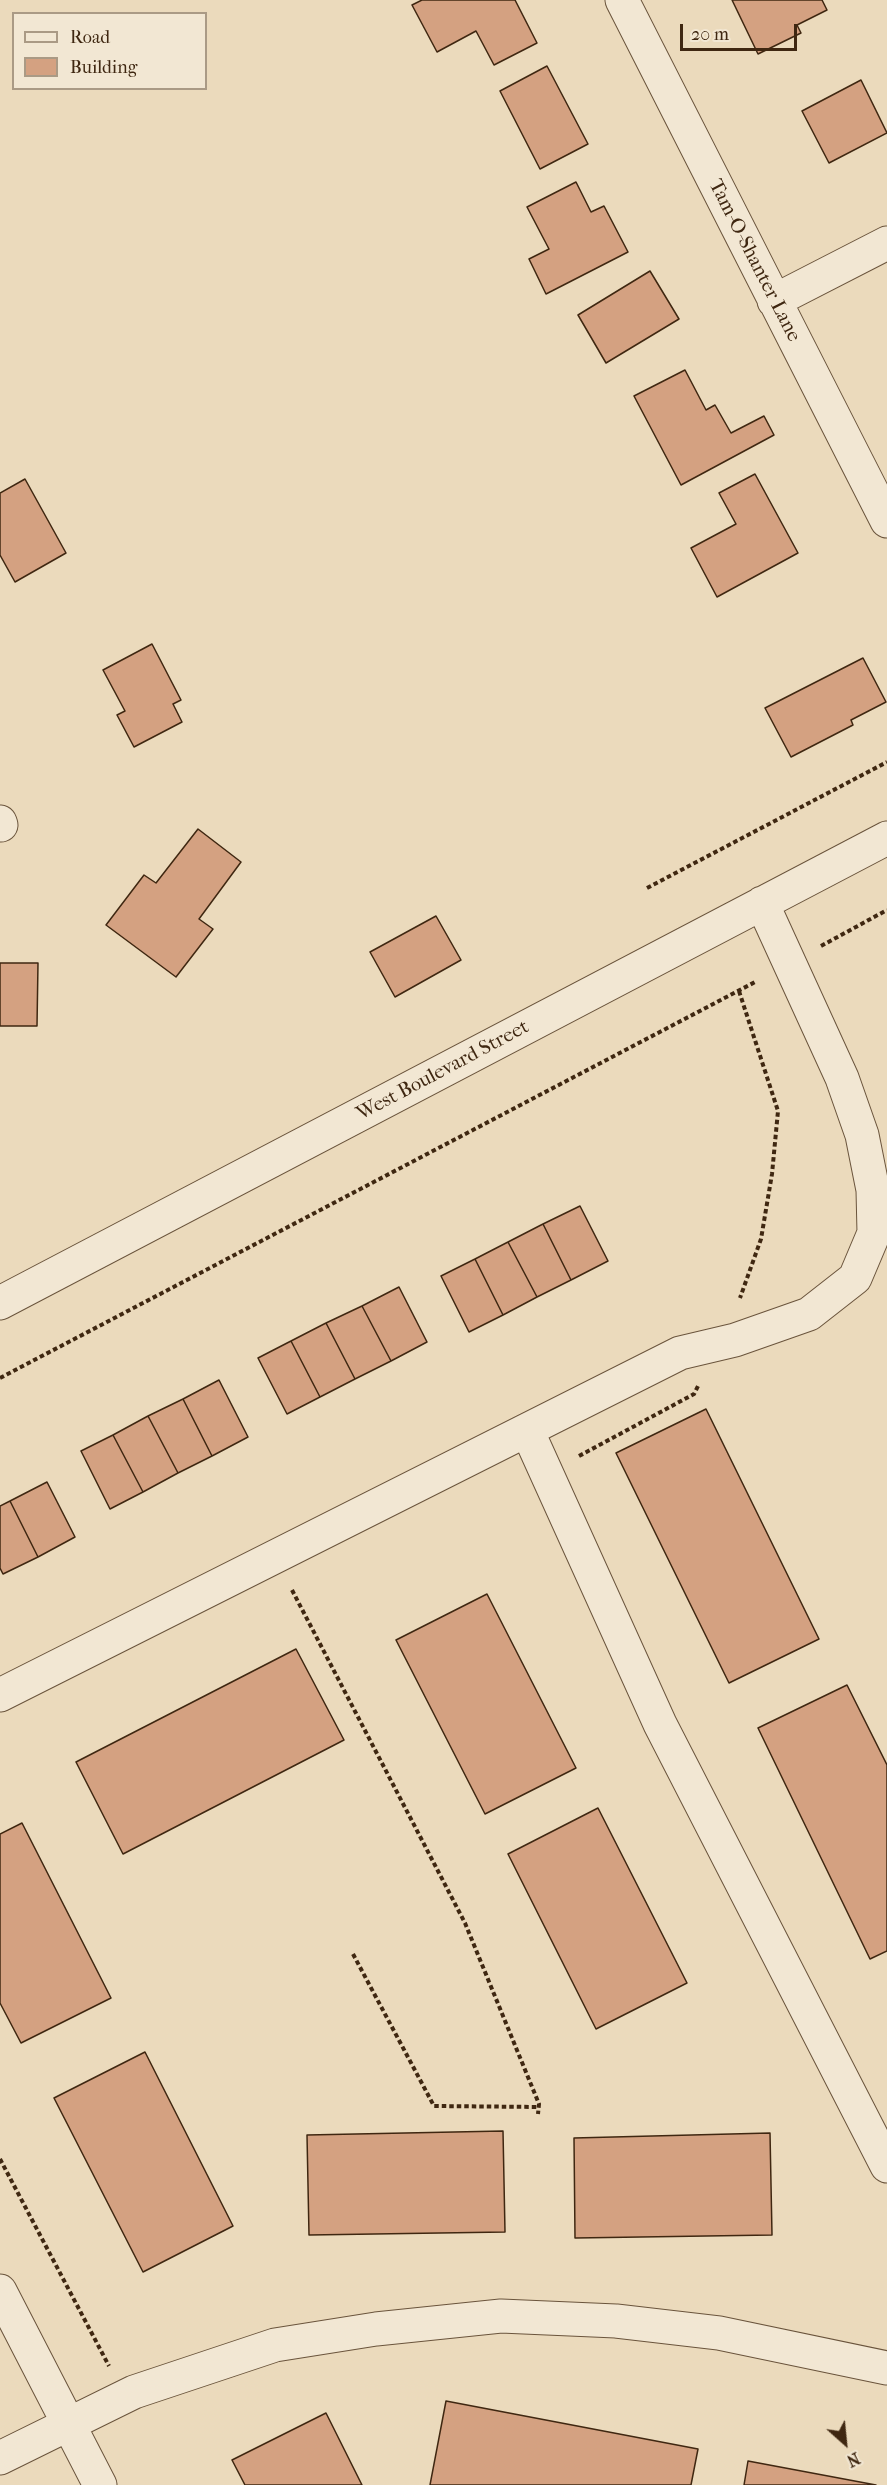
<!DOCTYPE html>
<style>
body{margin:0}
#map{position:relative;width:887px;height:2485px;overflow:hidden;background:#ebdabc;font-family:"IM FELL French Canon",serif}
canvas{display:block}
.legend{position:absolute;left:12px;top:12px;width:195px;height:78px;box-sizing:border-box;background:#f2e7d3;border:2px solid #aa9a85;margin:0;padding:8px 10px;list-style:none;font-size:18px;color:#3f2711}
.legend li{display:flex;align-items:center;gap:12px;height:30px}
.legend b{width:30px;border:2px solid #aa9a85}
.north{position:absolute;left:815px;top:2413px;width:60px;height:60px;-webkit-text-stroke:4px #f2e7d3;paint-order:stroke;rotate:153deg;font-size:16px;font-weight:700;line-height:24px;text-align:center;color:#3f2711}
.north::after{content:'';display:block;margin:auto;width:21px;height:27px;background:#3f2711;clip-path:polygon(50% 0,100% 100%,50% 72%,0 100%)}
.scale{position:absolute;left:680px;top:24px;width:117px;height:27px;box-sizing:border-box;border:3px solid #3f2711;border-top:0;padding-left:8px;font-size:18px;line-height:21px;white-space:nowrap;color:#3f2711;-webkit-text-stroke:4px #f2e7d3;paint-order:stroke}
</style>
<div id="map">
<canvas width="887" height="2485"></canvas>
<ul class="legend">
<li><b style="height:8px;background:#f2e7d3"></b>Road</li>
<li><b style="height:16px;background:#d4a181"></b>Building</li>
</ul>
<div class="north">N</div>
<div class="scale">20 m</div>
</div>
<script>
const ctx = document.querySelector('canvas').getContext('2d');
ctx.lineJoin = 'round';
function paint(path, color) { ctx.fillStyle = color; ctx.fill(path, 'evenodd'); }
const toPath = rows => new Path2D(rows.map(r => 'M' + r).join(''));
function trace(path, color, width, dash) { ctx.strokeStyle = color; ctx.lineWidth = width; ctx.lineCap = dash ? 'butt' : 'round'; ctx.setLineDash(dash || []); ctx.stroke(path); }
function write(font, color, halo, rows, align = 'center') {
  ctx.font = font + ' "IM FELL French Canon",serif'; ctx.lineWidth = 5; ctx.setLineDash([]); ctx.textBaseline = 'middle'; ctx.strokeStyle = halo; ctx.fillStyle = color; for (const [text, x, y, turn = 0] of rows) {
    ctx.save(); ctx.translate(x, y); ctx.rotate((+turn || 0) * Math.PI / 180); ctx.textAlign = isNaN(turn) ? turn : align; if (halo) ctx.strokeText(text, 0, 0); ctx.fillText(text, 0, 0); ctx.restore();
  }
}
const building = toPath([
 [422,0,515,0,537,43,494,65,476,31,437,52,412,5,422,0],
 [732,0,822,0,827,10,797,25,801,33,758,54,732,0],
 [547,66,588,144,540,169,500,91,547,66],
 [861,80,887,133,829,163,802,111,861,80],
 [576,182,591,212,604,206,628,252,546,294,529,259,549,249,527,207,576,182],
 [650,271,679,319,606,363,578,315,650,271],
 [685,370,706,410,715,405,731,433,764,416,774,435,681,485,634,396,685,370],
 [755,474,798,553,717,597,691,548,736,524,719,493,755,474],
 [25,479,66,553,15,582,0,555,0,493,25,479],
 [152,644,181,700,173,704,182,722,134,747,117,715,125,711,103,670,152,644],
 [863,658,886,702,851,720,853,725,791,757,765,708,863,658],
 [198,829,241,862,199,919,213,929,176,977,106,925,144,875,156,883,198,829],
 [436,916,461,960,395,997,370,952,436,916],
 [0,963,38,963,37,1026,0,1026,0,963],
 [580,1206,608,1261,571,1280,543,1224,580,1206],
 [543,1224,571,1280,537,1297,508,1242,543,1224],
 [508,1242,537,1297,503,1315,475,1259,508,1242],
 [475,1259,503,1315,469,1332,441,1276,475,1259],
 [399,1287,427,1342,391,1361,362,1306,399,1287],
 [362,1306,391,1361,355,1379,326,1323,362,1306],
 [326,1323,355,1379,320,1397,291,1341,326,1323],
 [291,1341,320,1397,287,1414,258,1358,291,1341],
 [219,1380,248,1437,212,1456,183,1399,219,1380],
 [183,1399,212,1456,178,1473,148,1416,183,1399],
 [706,1409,819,1639,729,1683,616,1453,706,1409],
 [148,1416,178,1473,143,1492,113,1435,148,1416],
 [113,1435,143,1492,110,1509,81,1451,113,1435],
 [47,1482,75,1537,38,1557,10,1501,47,1482],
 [10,1501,38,1557,3,1574,0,1568,0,1506,10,1501],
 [487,1594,576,1768,485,1814,396,1640,487,1594],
 [296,1649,344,1740,123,1854,76,1762,296,1649],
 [847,1685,887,1765,887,1951,870,1959,758,1728,847,1685],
 [598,1808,687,1983,596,2029,508,1854,598,1808],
 [22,1823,111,1998,21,2043,0,2003,0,1834,22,1823],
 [145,2052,233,2226,143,2272,54,2098,145,2052],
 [503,2131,505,2232,309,2235,307,2135,503,2131],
 [770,2133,772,2235,575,2238,574,2138,770,2133],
 [446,2401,698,2449,691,2485,430,2485,446,2401],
 [326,2413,362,2485,245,2485,232,2460,326,2413],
 [748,2461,876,2485,744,2485,748,2461]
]);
const path = toPath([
 [647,888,887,762],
 [821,946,887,910],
 [739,991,778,1111,772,1174,761,1239,740,1298],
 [0,1378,757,981],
 [579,1456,694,1394,698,1386],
 [292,1590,465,1923,539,2104,538,2114],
 [353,1954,434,2106,538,2107],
 [0,2159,109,2366]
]);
const minor = toPath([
 [622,0,887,521],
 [774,301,887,243],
 [0,822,1,825],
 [0,1303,887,838],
 [527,1430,660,1724,887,2166],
 [0,1695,680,1353,735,1340,809,1314,855,1278,874,1233,873,1190,862,1135,842,1078,762,903],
 [0,2291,100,2485],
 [0,2458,134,2392,275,2345,376,2329,501,2316,616,2321,719,2333,887,2368]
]);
const streetNames = [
 ["Tam-O-Shanter Lane",754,261,63],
 ["West Boulevard Street",443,1071,-28]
];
paint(building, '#d4a181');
trace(building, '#3f2711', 1.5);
trace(minor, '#6a543c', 35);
trace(path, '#3f2711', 4, [4.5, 3]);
trace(minor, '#f2e7d3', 33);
write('20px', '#3f2711', '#f2e7d3', streetNames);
</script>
